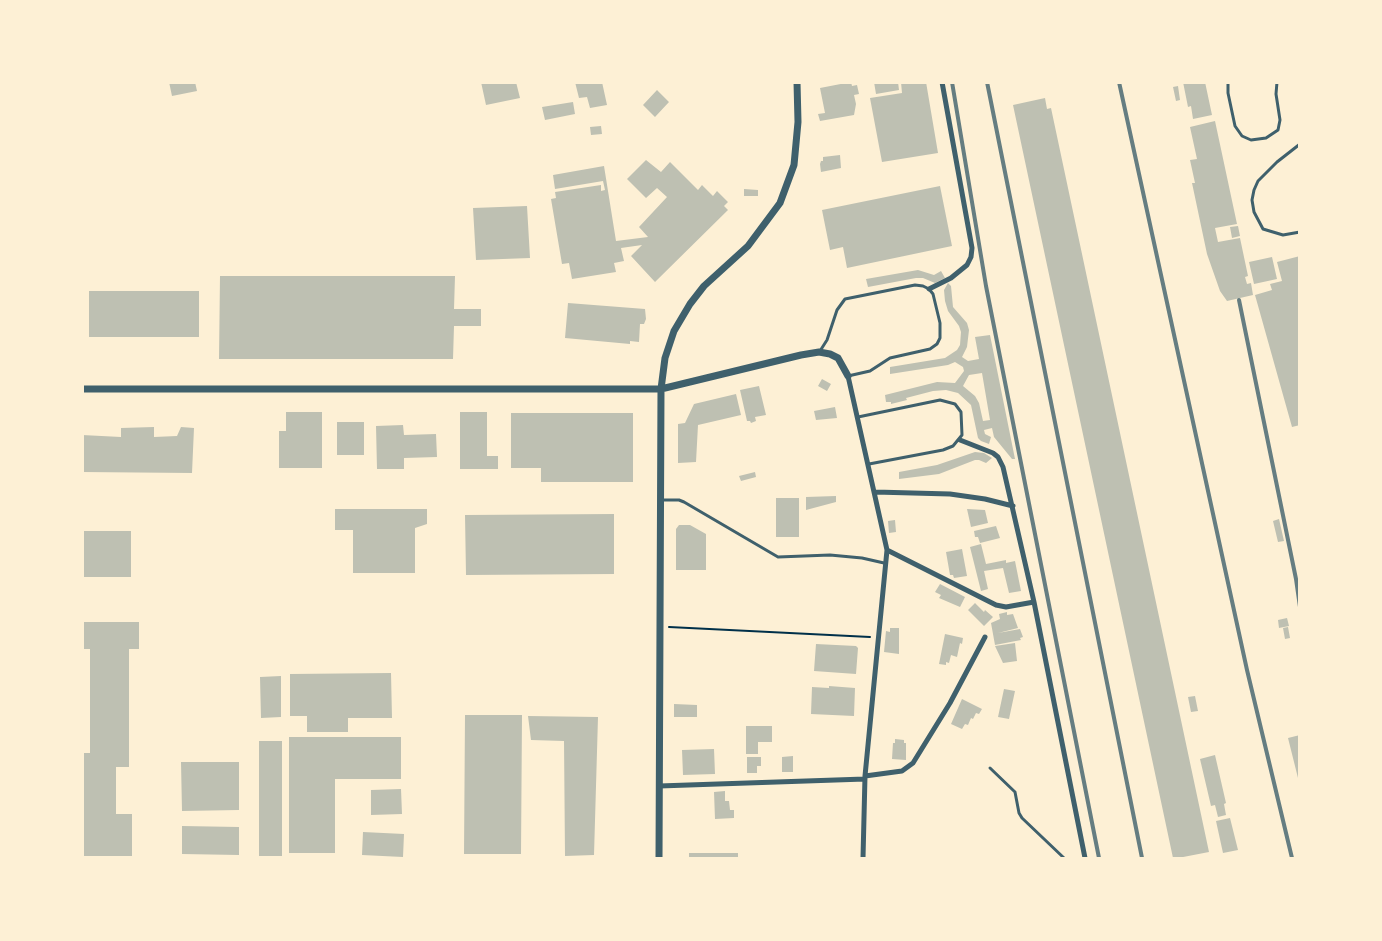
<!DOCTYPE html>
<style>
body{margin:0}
#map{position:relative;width:1382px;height:941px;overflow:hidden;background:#fdf0d5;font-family:"Open Sans",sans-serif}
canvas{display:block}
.frame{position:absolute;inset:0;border:84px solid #fdf0d5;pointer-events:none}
</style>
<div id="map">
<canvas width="1382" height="941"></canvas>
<div class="frame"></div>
</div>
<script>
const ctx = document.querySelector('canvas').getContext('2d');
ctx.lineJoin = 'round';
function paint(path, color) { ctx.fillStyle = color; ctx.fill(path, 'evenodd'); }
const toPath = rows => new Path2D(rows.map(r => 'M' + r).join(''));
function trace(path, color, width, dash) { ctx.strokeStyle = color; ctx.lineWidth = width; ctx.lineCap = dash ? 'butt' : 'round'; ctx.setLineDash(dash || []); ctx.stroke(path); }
const building = toPath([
 [169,82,195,82,197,91,172,96],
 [481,82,516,82,520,98,486,105],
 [575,82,602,82,607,105,590,108,587,97,579,98],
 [851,82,852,86,857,85,859,94,854,95,856,104,854,115,820,121,818,114,825,113,820,88],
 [874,82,898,82,899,90,876,94],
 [901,82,926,82,938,153,882,162,870,98,902,93],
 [1183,82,1205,82,1212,115,1193,119,1191,106,1188,107],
 [1178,86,1180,100,1176,101,1173,87],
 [657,90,669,102,655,117,643,105],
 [1045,98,1047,109,1051,108,1209,852,1178,858,1173,858,1013,105],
 [573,102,575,114,545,120,542,107],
 [1215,121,1237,224,1215,228,1218,242,1240,238,1248,276,1245,277,1247,284,1251,283,1253,295,1227,301,1220,291,1207,254,1192,183,1195,183,1190,160,1197,159,1190,127],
 [601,126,602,134,591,135,590,127],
 [840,155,841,168,821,172,820,164,821,161,823,161,823,157],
 [646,160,661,172,670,162,698,190,702,185,713,196,717,191,728,202,724,206,728,210,655,282,631,256,642,245,621,248,624,261,614,263,616,272,572,279,569,263,562,264,551,199,556,198,555,192,601,185,601,191,605,190,603,181,555,189,553,175,604,166,616,241,648,237,639,227,667,197,657,188,646,198,627,179],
 [940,186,952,246,847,268,843,247,830,250,822,210],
 [744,189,758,190,758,196,744,196],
 [527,206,530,258,476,260,473,208],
 [1238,226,1240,236,1232,238,1230,227],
 [1300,256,1300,425,1292,427,1255,295,1272,290,1270,284,1282,281,1277,262],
 [1272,257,1277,279,1254,284,1249,262],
 [918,270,934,275,941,271,945,278,935,283,923,278,916,278,868,287,866,279],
 [220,276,455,276,454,309,481,309,481,326,454,326,453,359,219,359],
 [948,283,951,286,953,307,967,323,969,330,967,347,962,357,968,361,979,359,975,337,990,335,1015,459,1012,459,994,437,992,428,984,430,985,434,991,437,989,444,981,441,978,438,971,405,958,393,946,390,933,391,906,398,907,400,891,404,891,402,886,402,885,395,937,382,955,383,964,371,963,367,955,362,948,365,890,374,890,367,945,358,957,350,960,345,961,332,959,326,948,311,945,301,944,290],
 [982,373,990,420,983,421,979,403,975,396,963,386,969,375],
 [89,291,199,291,199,337,89,337],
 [568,303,645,309,646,319,644,324,640,324,639,342,630,341,630,344,565,338],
 [822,379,831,384,827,391,818,386],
 [759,386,766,415,755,417,756,421,751,423,750,421,747,421,740,390],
 [736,394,741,415,698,425,696,462,678,463,678,424,685,423,694,404],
 [835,407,837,418,816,420,814,411],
 [286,412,322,412,322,468,279,468,279,431,286,431],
 [460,412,487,412,487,456,498,456,498,469,460,469],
 [511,413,633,413,633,482,541,482,541,468,511,468],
 [337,422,364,422,364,455,337,455],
 [403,425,404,435,436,434,437,457,404,458,404,469,377,469,376,426],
 [154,427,154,437,177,436,181,427,194,428,192,473,82,472,82,435,121,437,121,428],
 [975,452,984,453,992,458,986,463,979,460,975,460,939,474,899,479,899,472,937,465],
 [755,472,756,477,741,481,739,476],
 [836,496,836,502,806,510,806,497],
 [776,498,799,498,799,537,776,537],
 [335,509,427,509,427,524,415,528,415,573,353,573,353,530,335,530],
 [967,509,985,510,988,523,971,527],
 [614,514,614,574,466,575,465,515],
 [1279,519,1284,541,1278,542,1273,521],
 [895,520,896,532,889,533,888,521],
 [679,525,690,525,706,534,706,570,676,570,676,529],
 [996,526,1000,538,980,543,978,537,975,537,974,531],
 [82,531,131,531,131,577,82,577],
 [981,544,986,564,1006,560,1006,563,1015,561,1021,591,1009,593,1003,568,984,571,988,589,981,591,970,547],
 [962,549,967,576,954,578,953,575,950,575,946,552],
 [940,584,965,597,960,607,939,598,941,595,935,592],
 [975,603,984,612,985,610,993,617,984,626,968,610],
 [1007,612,1007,615,1013,614,1018,628,998,633,1020,629,1023,637,1020,638,1021,640,995,645,991,623,1000,619,999,614],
 [1287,618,1289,626,1279,628,1278,620],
 [83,622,139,622,139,649,129,649,129,767,116,767,116,814,132,814,132,856,82,856,82,753,90,753,90,649,83,649],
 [1288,627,1290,638,1285,639,1283,628],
 [890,628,899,628,899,654,884,652,886,631,890,632],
 [945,634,963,638,962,644,960,643,957,657,951,655,949,663,946,662,946,665,939,664],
 [1015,643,1017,661,1003,663,995,646],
 [816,644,856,646,858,648,856,674,814,671],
 [391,673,392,718,348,718,348,732,307,732,307,716,290,716,290,674],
 [281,676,281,717,261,718,260,677],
 [829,686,855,688,854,716,811,714,812,687,829,688],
 [1004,689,1015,691,1009,719,998,717],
 [1195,696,1198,711,1191,712,1188,697],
 [962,699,982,709,979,714,976,713,973,719,971,718,968,725,965,724,962,729,951,724],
 [674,704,697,705,697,717,674,717],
 [465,715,522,715,521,854,464,854],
 [528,716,598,717,594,855,565,856,564,741,531,740],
 [746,726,772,726,772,742,758,742,758,754,746,754],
 [1300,735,1300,782,1299,782,1288,738],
 [289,737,401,737,401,779,335,779,335,853,289,853],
 [895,739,904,740,904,743,906,743,906,760,892,759,893,743,895,743],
 [259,741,282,741,282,856,259,856],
 [714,749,715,774,683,775,682,750],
 [1215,755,1226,803,1224,804,1226,815,1218,817,1215,805,1211,806,1200,759],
 [793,756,793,772,782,772,782,757],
 [747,757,761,757,761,766,757,766,757,773,747,773],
 [181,762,239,762,239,810,182,811],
 [401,789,402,814,371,815,371,790],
 [725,791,725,801,729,801,730,810,734,810,734,818,715,819,714,792],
 [1230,818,1238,850,1223,853,1216,821],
 [182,826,239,827,239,855,182,854],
 [363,832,404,834,403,857,362,855],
 [689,853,738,853,738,858,689,858]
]);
const path = toPath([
 [669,627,870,637]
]);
const service = toPath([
 [1228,82,1228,93,1235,126,1242,136,1251,140,1266,138,1278,130,1280,120,1276,94,1277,82],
 [1300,144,1277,162,1258,181,1254,190,1252,200,1254,212,1263,229,1283,235,1300,232],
 [820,351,827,340,837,310,845,299,915,285,923,286,929,289,933,294,940,323,940,338,937,344,930,349,890,358,870,371,848,376],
 [858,417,940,400,955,404,961,412,962,435,953,446,943,450,869,464],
 [662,500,679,500,684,502,778,557,830,555,862,558,884,563],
 [990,768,1015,792,1019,813,1022,818,1064,858]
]);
const minor = toPath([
 [929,289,951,278,967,265,971,257,972,248,942,82],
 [848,376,887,550,865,776,863,858],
 [960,440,993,453,998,457,1003,467,1034,602,1085,858],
 [875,492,950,494,985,499,1013,506],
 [887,550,996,605,1006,607,1034,602],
 [865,776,902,771,913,763,950,703,985,637],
 [659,786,865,779]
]);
const tertiary = toPath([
 [82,389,661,389,801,355,819,352,830,354,838,358,848,376],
 [659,858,661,389,665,358,674,331,690,304,704,286,748,246,780,203,794,165,798,122,797,82]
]);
const rail = toPath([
 [952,82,986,286,1099,858],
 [987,82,1142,858],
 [1119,82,1247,670,1292,858],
 [1239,300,1296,579,1300,607]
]);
paint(building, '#bec0b2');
trace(path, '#003049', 2);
trace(service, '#3f606c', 3);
trace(minor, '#3f606c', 5);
trace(tertiary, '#3f606c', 7);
trace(rail, '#657d81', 4);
</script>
